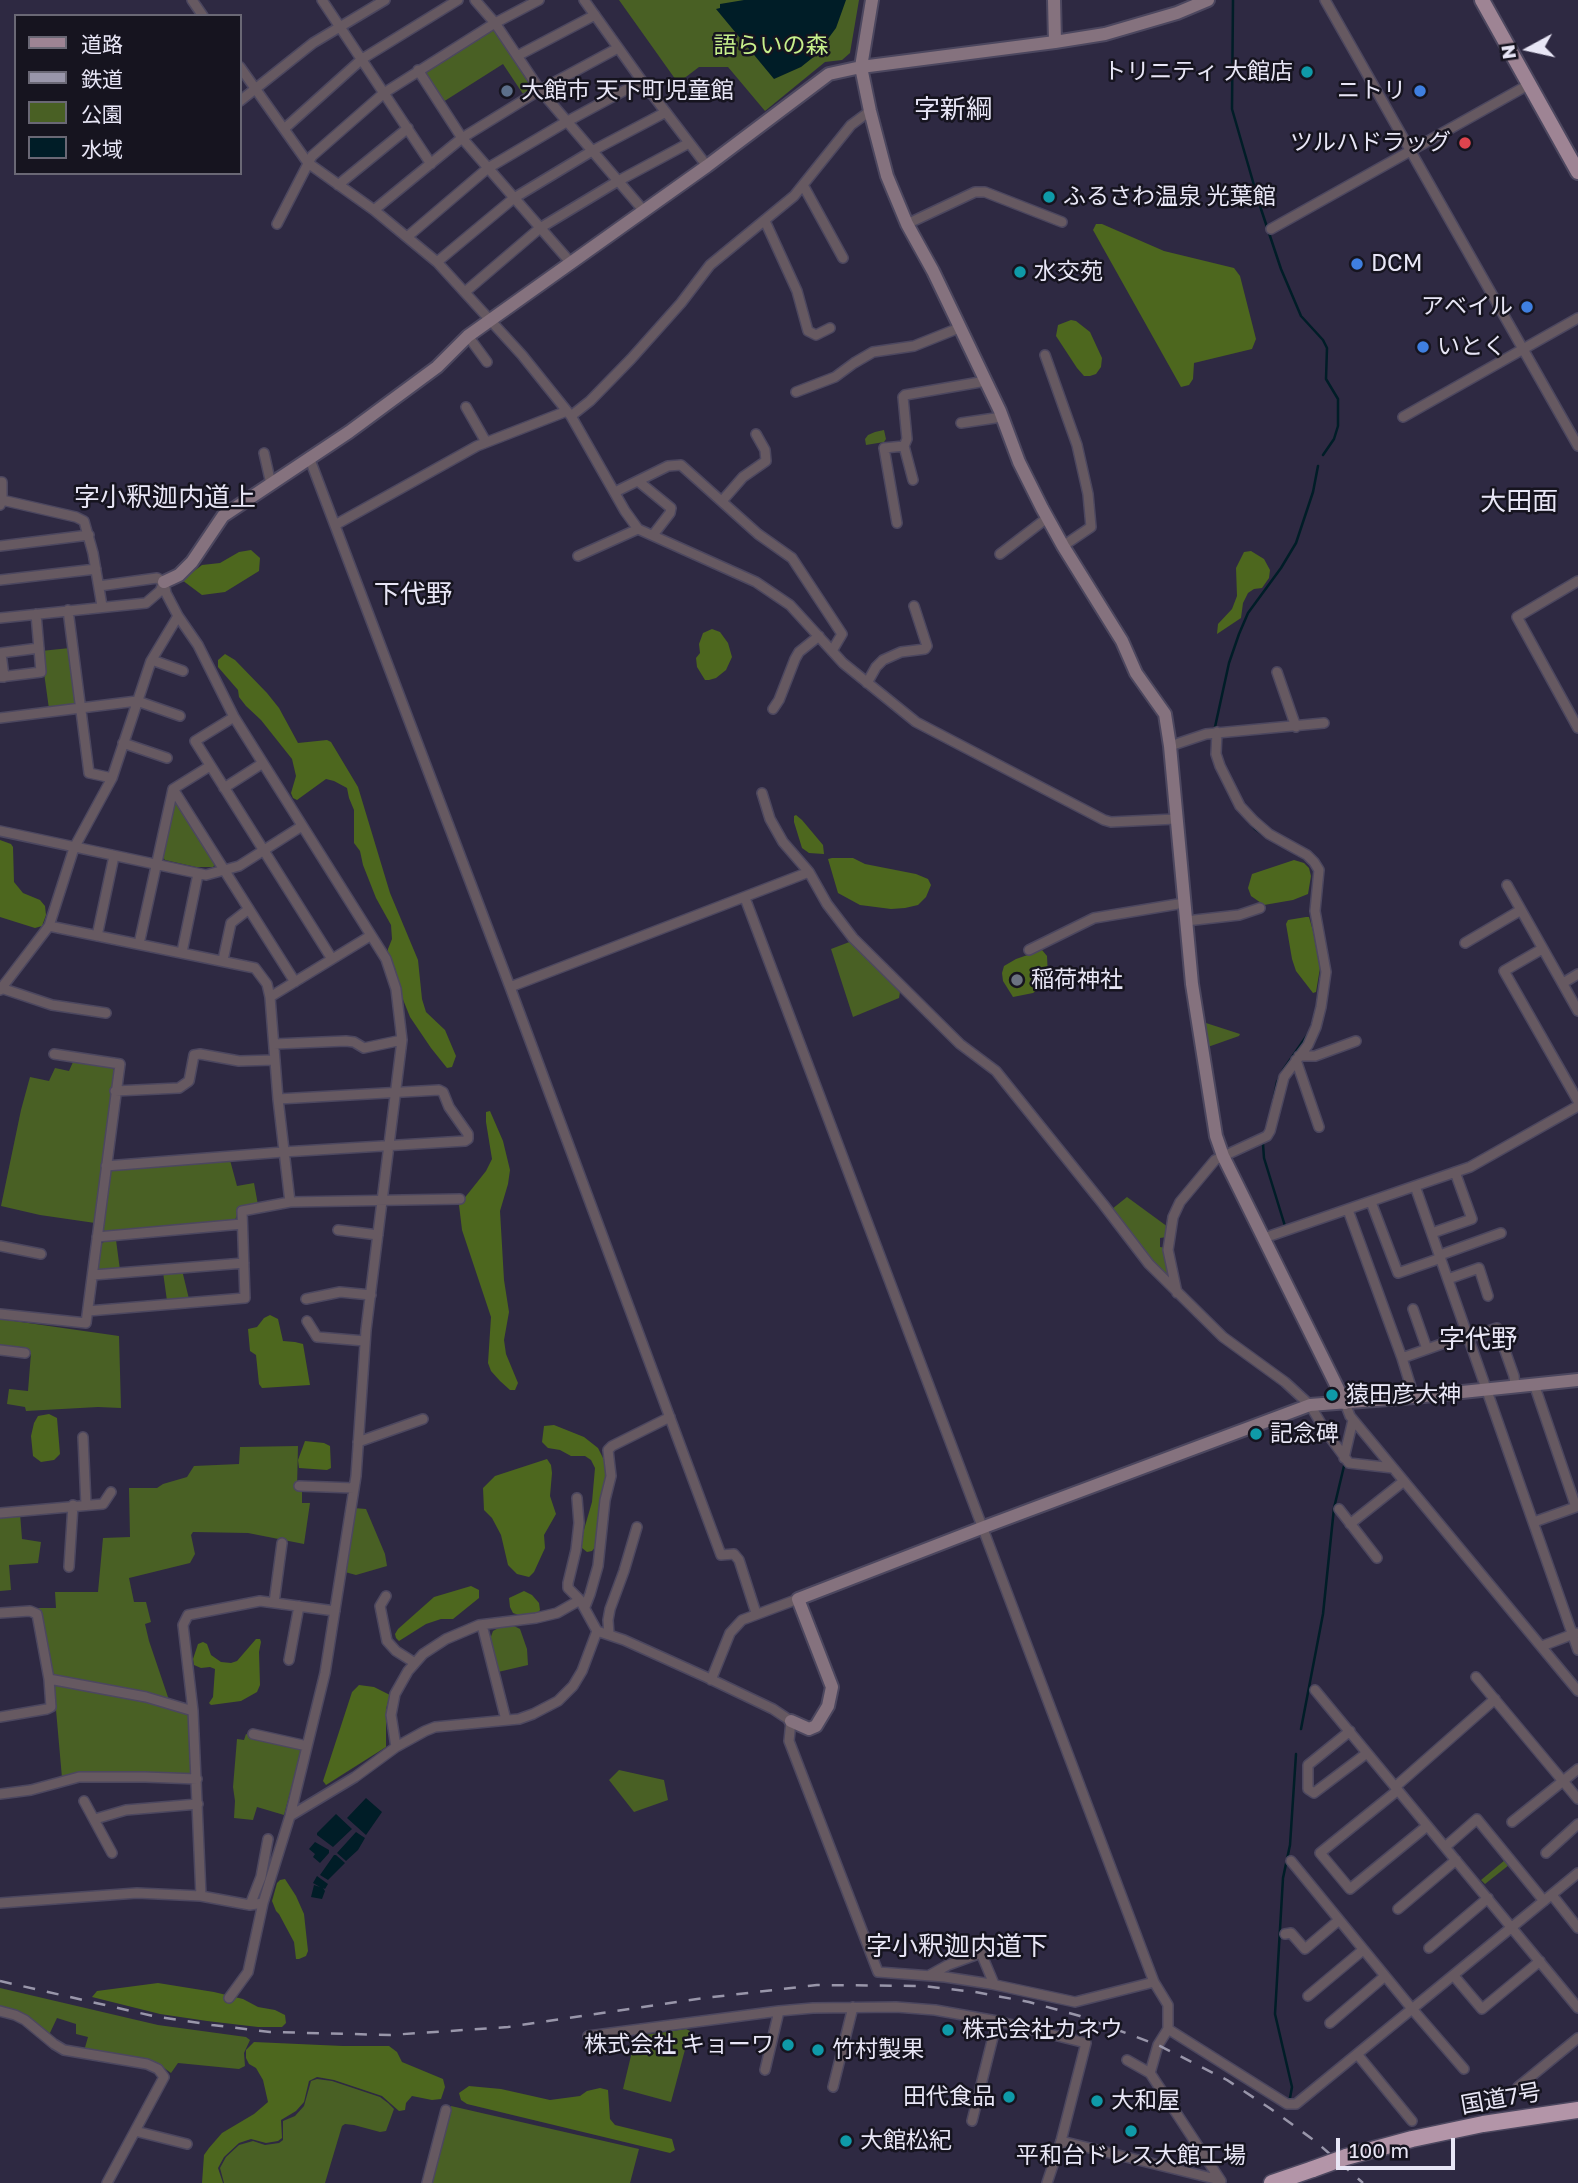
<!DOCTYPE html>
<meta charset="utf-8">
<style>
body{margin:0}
#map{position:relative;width:1578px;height:2183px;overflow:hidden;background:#2e2942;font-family:"Golos Text","Noto Sans JP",sans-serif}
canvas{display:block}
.legend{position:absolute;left:14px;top:14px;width:228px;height:161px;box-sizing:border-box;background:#16141f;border:2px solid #6a6875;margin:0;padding:9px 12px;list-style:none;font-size:21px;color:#e8e6f6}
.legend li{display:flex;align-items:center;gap:14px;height:35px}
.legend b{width:35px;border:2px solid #6a6875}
.north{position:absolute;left:1494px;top:14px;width:70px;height:70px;-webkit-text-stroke:5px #16141f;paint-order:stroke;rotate:262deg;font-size:19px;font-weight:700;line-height:28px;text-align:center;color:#e8e6f6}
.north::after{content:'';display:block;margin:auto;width:24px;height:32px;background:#e8e6f6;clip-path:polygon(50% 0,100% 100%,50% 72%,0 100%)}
.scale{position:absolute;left:1336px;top:2138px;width:119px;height:32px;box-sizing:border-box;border:4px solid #e8e6f6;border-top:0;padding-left:9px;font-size:21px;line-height:24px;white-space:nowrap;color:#e8e6f6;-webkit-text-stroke:5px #16141f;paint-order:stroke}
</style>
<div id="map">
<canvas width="1578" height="2183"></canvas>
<ul class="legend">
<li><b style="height:9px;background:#9e8494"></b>道路</li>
<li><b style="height:9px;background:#9996aa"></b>鉄道</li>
<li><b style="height:19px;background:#496024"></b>公園</li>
<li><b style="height:19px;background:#001d27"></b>水域</li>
</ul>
<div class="north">N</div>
<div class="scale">100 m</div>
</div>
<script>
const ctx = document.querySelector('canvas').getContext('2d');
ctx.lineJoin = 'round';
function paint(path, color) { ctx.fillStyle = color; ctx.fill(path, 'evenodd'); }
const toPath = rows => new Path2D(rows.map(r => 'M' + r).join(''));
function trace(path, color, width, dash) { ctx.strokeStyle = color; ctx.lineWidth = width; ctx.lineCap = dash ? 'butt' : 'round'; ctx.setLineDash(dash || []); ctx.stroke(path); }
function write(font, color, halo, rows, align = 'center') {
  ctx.font = font + ' "Golos Text","Noto Sans JP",sans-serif'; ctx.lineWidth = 5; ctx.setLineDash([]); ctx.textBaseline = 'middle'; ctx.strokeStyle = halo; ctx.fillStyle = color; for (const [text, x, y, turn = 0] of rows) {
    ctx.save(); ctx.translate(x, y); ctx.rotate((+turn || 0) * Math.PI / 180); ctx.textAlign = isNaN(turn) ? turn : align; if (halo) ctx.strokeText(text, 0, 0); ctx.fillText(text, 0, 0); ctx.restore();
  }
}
const green = toPath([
 [619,0,859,0,850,53,842,60,825,62,765,111,728,67,699,67,678,83],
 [493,28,532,88,523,94,503,64,443,102,424,72],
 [884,430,886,439,884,442,866,445,865,439,868,435,875,432],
 [70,648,77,706,49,709,41,651],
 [179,803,217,862,213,867,196,867,165,860,162,856,175,804],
 [852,941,900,992,899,998,853,1017,831,949],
 [1206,1023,1240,1034,1239,1036,1205,1048,1201,1024],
 [73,1062,111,1067,115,1071,95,1223,40,1215,1,1206,21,1110,30,1077,49,1081,55,1068,69,1071],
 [230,1160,237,1186,254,1183,258,1205,240,1208,235,1220,106,1232,101,1228,108,1169],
 [1127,1197,1168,1227,1167,1237,1160,1238,1160,1247,1167,1248,1173,1282,1158,1270,1114,1212,1112,1209],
 [116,1240,120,1270,103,1272,98,1270,101,1244,105,1241],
 [182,1270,189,1299,167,1301,163,1272],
 [0,1319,119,1336,121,1408,98,1407,26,1411,25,1407,7,1404,9,1389,28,1391,31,1353,0,1348],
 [298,1446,297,1488,302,1491,302,1503,310,1503,304,1544,248,1533,193,1532,191,1535,195,1554,190,1563,129,1578,134,1602,146,1602,151,1622,145,1624,149,1641,169,1700,138,1690,118,1689,57,1676,53,1673,38,1608,56,1608,55,1592,98,1592,103,1538,130,1537,129,1488,157,1488,163,1484,187,1477,194,1466,239,1464,240,1447],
 [354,1508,366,1509,385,1554,387,1566,356,1575,345,1572],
 [20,1513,22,1539,41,1542,38,1563,9,1565,11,1590,0,1591,0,1516],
 [512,1625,520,1629,527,1649,528,1665,498,1672,489,1642,493,1631,502,1626],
 [58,1683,149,1701,185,1711,191,1719,194,1770,188,1776,149,1772,83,1774,62,1778,54,1687],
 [246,1734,302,1748,284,1815,257,1807,253,1820,234,1818,235,1801,233,1787,237,1739,244,1740],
 [619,1770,664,1780,668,1800,634,1812,609,1780],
 [1505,1860,1509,1865,1485,1884,1481,1880],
 [0,1988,158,2025,246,2037,250,2040,244,2053,245,2066,239,2069,178,2063,171,2073,156,2062,84,2051,88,2037,76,2034,76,2024,57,2018,49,2035,0,2008],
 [686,2029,690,2031,671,2102,623,2089,635,2039,638,2036],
 [317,2079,332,2081,380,2097,388,2103,394,2109,386,2131,380,2132,354,2125,345,2124,342,2126,325,2183,224,2183,220,2168,226,2157,239,2145,253,2141,265,2145,279,2143,283,2140,283,2121,295,2116,304,2106,311,2081],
 [451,2106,639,2149,630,2183,430,2183]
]);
const forest = toPath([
 [1096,224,1102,224,1164,251,1234,268,1240,276,1256,339,1252,349,1194,363,1193,379,1189,385,1181,387,1093,230],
 [1071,320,1076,321,1090,332,1102,358,1101,367,1096,374,1090,376,1084,376,1077,368,1056,336,1058,325],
 [251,550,260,558,259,571,225,592,202,595,182,580,202,565,220,563,239,552],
 [1251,551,1264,559,1270,570,1269,578,1262,588,1254,589,1248,593,1243,603,1241,618,1217,634,1218,624,1232,609,1237,596,1236,568,1244,552],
 [712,629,720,632,728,643,732,657,726,670,716,678,709,680,705,680,697,667,696,658,700,653,699,644,703,633],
 [225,654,235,660,267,693,279,708,298,743,327,740,331,742,358,787,390,893,418,960,422,999,426,1012,445,1030,456,1056,452,1067,447,1068,431,1048,410,1017,402,997,395,968,388,955,388,949,392,939,391,925,376,898,363,865,360,851,354,843,354,810,349,798,347,788,334,781,326,779,297,800,293,798,291,793,296,776,292,759,261,720,246,706,239,697,238,690,218,667,218,660],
 [796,815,802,820,823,845,824,854,809,853,802,848,794,822,794,816],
 [0,840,11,844,13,847,14,882,23,893,40,900,45,906,46,915,42,926,35,928,0,917],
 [832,858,853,858,865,864,916,874,928,879,931,885,926,897,918,905,905,908,891,909,860,905,838,893,828,859],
 [1294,860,1304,863,1309,868,1311,876,1308,894,1293,900,1264,905,1251,896,1248,888,1252,874],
 [1306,917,1309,917,1313,931,1320,968,1316,992,1313,993,1296,971,1292,959,1286,924,1288,920],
 [1042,950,1047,956,1048,977,1045,984,1033,993,1013,997,1003,981,1002,973,1004,966,1016,959],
 [490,1111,503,1141,510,1170,508,1184,500,1211,504,1280,509,1312,504,1340,506,1354,518,1383,515,1390,510,1390,500,1381,491,1371,488,1363,491,1317,462,1230,459,1205,486,1171,492,1159,486,1122,486,1112],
 [270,1315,278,1319,283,1341,295,1342,303,1344,310,1385,262,1388,259,1384,256,1355,250,1351,248,1329,257,1327,264,1318],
 [49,1414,57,1418,60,1454,54,1460,41,1462,33,1456,31,1436,34,1423,38,1416],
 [554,1425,584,1437,598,1448,607,1466,607,1477,596,1546,592,1551,587,1552,582,1548,581,1540,592,1502,595,1468,591,1460,585,1456,571,1456,560,1450,548,1448,542,1442,544,1426],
 [305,1441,324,1443,330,1446,331,1468,327,1470,299,1468,298,1460],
 [547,1459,551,1465,552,1473,550,1496,556,1514,544,1535,545,1548,534,1572,529,1577,517,1574,508,1565,501,1535,492,1518,484,1510,483,1488,495,1476],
 [471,1586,479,1590,479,1598,453,1619,441,1619,426,1624,399,1641,396,1638,395,1634,398,1629,434,1597],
 [524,1591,532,1595,539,1603,540,1610,536,1615,527,1618,513,1613,510,1607,509,1598],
 [256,1639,260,1639,261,1642,259,1652,260,1685,257,1692,241,1701,211,1705,209,1703,213,1697,215,1669,210,1667,201,1668,194,1665,193,1659,198,1644,203,1642,207,1644,211,1655,221,1662,231,1663,237,1661],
 [359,1685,374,1687,390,1695,386,1709,386,1747,326,1785,323,1781,352,1692],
 [285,1879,296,1896,304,1914,308,1951,306,1956,299,1959,296,1959,294,1942,279,1914,276,1911,272,1901,277,1883,280,1880],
 [158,1983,214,1992,243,1999,258,2007,275,2010,285,2015,286,2023,282,2027,258,2027,207,2021,160,2014,92,1997,97,1991],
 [254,2042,343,2046,389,2046,397,2052,402,2062,443,2079,445,2087,441,2099,432,2100,412,2096,406,2103,405,2110,399,2111,382,2096,334,2080,317,2077,309,2081,304,2102,296,2111,281,2120,282,2138,278,2141,266,2143,251,2139,239,2143,224,2157,218,2168,223,2183,202,2183,204,2155,209,2148,222,2133,254,2114,268,2102,263,2080,256,2068,249,2064,246,2058,246,2050],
 [469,2086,501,2089,550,2100,580,2096,587,2091,600,2088,608,2090,610,2119,615,2125,672,2139,675,2150,670,2153,467,2104,461,2100,459,2093]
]);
const water = toPath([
 [744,0,846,0,836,28,816,55,801,67,774,79,716,9,720,8,720,4],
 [366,1798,382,1812,366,1835,347,1818],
 [336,1814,352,1829,333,1847,317,1835,317,1833],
 [356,1832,365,1838,358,1850,346,1861,337,1853],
 [315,1842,329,1850,329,1853,320,1863,313,1857,315,1854,309,1849],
 [334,1855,336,1855,345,1863,328,1880,320,1875],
 [317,1876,328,1884,325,1889,323,1888,325,1891,322,1899,311,1897,314,1885,320,1887,313,1883]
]);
const stream = toPath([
 [1233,0,1232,109,1260,206,1281,269,1301,316,1323,340,1327,348,1326,379,1338,399,1338,426,1334,439,1323,455],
 [1215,727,1229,663,1239,634,1248,613,1281,568,1296,543,1313,492,1318,466],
 [1218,770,1230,796],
 [1239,810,1255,829,1266,837],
 [1293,852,1306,860],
 [1273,1102,1277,1082,1283,1070,1310,1031,1314,1018],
 [1263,1144,1264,1158,1285,1226],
 [1301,1729,1323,1614,1334,1508,1344,1466],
 [1290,2098,1292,2087,1275,2014,1283,1878,1290,1845,1296,1754]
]);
const street = toPath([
 [192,0,203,16],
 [322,0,431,164],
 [475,0,495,23,540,90,644,211],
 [584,0,642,81,707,166],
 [1325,0,1578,446],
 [517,56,595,15],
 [240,67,308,163,374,210,437,262,522,355,571,416,625,511,638,529,756,582,790,605,843,663,916,722,1104,820,1111,822,1176,819],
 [418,70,462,138,571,263],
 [240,101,313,43,385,0],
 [284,129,362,59,458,0],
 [338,185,408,128],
 [803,185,843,258],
 [374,210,462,138,540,90,618,48],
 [765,221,797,291,808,331,816,335,830,328],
 [277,224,312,156,384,93,495,23,539,0],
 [907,224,975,192,985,192,1062,222],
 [1271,229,1528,85],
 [407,237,488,168,566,122,642,81],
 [437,262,514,198,592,151,666,112],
 [465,292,540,228,618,181,689,143],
 [468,336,487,362],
 [1045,355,1077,445,1088,494,1091,527,1063,546],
 [796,392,835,377,854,363,873,352,914,346,959,328],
 [466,407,486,442],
 [571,416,590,401,631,359,681,303,710,265,794,196,851,125,870,111],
 [1403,417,1578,318],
 [961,423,1002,417],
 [904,446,907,439,903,397,905,395,986,381],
 [264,453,271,484],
 [309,457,510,987,721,1555,734,1554,739,1560,756,1613],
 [638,481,671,508,670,513,653,535],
 [0,482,2,482,2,500],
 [615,492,668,466,681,465,758,534,792,558,842,634,832,651],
 [722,501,743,477,766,461,765,450,756,434],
 [0,505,2,500,76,517,84,521,93,553,102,606],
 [897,523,884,448,904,446,913,480],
 [335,525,477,446,567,411],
 [0,546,89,535],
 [1000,554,1047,518],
 [578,556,638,529],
 [0,580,96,569],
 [1578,581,1517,617,1578,728],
 [164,582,166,593,178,616,198,645,234,717],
 [99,586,157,578,164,582],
 [68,610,89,773,112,778],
 [0,618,146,603,160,591,164,582],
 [0,653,39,648],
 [1,653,4,677],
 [152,660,183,671],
 [1277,672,1296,727],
 [0,677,41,672,36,614],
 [867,683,876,667,883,660,901,652,925,649,927,646,914,606],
 [773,709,779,700,795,659,799,652,819,636],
 [0,718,137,701,180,716],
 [123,743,167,758],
 [1170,746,1206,734,1324,723],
 [224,788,263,763],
 [173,789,210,766],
 [762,793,770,819,783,842,809,872,827,904,853,938,960,1044,996,1071,1103,1204,1149,1264,1223,1337,1285,1382,1310,1405,1326,1432,1349,1463,1393,1468],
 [0,831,206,875,239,866,302,826],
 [1507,885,1578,1011],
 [745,898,1154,1982,1168,2005,1168,2029,1158,2045,1150,2073],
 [1186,921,1239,915,1260,908],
 [49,926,255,968,267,984,270,997,278,1099,290,1202],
 [97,936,114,856],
 [1465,943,1521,910],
 [139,944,173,789,295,982],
 [1542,949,1504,971,1578,1101],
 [1029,950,1094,918,1184,903],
 [182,952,198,874],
 [223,960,231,923,249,909],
 [1563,983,1578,974],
 [510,987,809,872],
 [1,988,52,1005,106,1013],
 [0,990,49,926,74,848,112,778,151,661,178,616],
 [270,997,370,936],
 [274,1044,346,1041,354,1042,364,1048,402,1040],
 [1299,1056,1315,1056,1356,1041],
 [1296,1060,1319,1127],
 [115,1091,179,1088,189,1081,194,1055,200,1054,239,1061,275,1060],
 [106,1166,283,1152,465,1141,468,1139,468,1134,449,1107,443,1092,439,1090,278,1099],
 [1415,1186,1578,1650],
 [1371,1202,1398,1273,1441,1258],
 [1348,1210,1402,1358,1414,1397],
 [338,1230,378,1235],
 [1432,1233,1472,1219,1455,1172],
 [97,1237,242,1224],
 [1264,1238,1470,1167,1578,1106],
 [0,1246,41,1254],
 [1440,1255,1501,1233],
 [93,1275,244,1263],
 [1448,1279,1479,1268,1488,1296],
 [1177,1293,1168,1250,1173,1217,1180,1202,1215,1160,1267,1136,1270,1131,1284,1077,1308,1045,1316,1027,1321,1007,1326,972,1315,911,1319,870,1314,862,1307,855,1269,834,1254,821,1240,806,1220,766,1216,754,1217,732],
 [306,1299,340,1292,371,1295],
 [1413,1309,1427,1349],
 [88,1311,245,1298,242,1211,290,1202,460,1199],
 [0,1314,86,1323,120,1064,54,1054],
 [307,1321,317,1337,365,1341],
 [1468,1338,1497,1328,1514,1376,1515,1386],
 [0,1350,25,1353],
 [1402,1358,1467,1335],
 [1534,1384,1576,1507,1534,1522],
 [1345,1403,1350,1416,1578,1691],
 [83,1437,86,1505],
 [358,1442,423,1419],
 [1344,1458,1353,1420],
 [299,1486,354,1488],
 [577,1498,579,1523,576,1550,568,1583,568,1588,580,1600],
 [1339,1509,1377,1558],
 [0,1513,103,1504,111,1492],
 [1350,1524,1404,1481],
 [69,1567,73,1505],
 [386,1596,380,1606,387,1641,396,1651,415,1663],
 [274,1603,282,1543],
 [585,1607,590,1594,598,1566,605,1500,611,1476,608,1450,612,1446,670,1417],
 [0,1613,30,1611,37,1614,49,1679,146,1697,193,1711],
 [482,1625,506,1720],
 [609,1635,608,1620,610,1609,624,1571,637,1527],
 [1542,1646,1576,1633],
 [289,1660,299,1606],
 [1476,1677,1578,1799],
 [711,1680,730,1633,742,1620,798,1599],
 [1315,1690,1578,2008],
 [0,1717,47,1709,51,1707,49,1679],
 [1350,1731,1308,1765,1308,1789,1314,1793,1367,1753],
 [253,1734,307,1746],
 [396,1747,391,1715,395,1694,408,1671,423,1654,446,1639,479,1625,536,1618,557,1613,580,1600,597,1631,624,1640,706,1677,773,1709,791,1721,789,1741,878,1972,945,1977,991,1984,1075,2002,1154,1982],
 [1395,1787,1495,1699],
 [1398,1790,1320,1853,1350,1889,1427,1826],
 [0,1794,31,1790,79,1777,145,1777,197,1779],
 [84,1801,112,1853],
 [290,1816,355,1777,396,1747,425,1731,435,1727,519,1719,533,1714,558,1701,573,1686,582,1671,597,1631],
 [95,1819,126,1810,198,1804],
 [1512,1822,1578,1769],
 [1445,1847,1477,1819,1544,1901],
 [1546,1853,1578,1824],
 [1291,1861,1413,2010,1464,2069],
 [1552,1895,1578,1928],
 [201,1896,193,1711,183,1625,188,1615,260,1601,335,1611],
 [0,1903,137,1893,201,1896,250,1905,263,1903],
 [250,1905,261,1877,268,1839],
 [1398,1909,1456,1860],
 [1285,1934,1291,1933,1305,1949,1339,1920],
 [1429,1948,1488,1898],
 [930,1975,948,1965,981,1953,994,1984],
 [1454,1976,1482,2009,1540,1961],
 [1308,1996,1363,1950],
 [229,1998,248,1972,263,1903,290,1816,325,1673,356,1476,366,1330,402,1040,396,989,386,959,234,717,195,741,332,959],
 [0,2011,15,2015,25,2020,54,2044,64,2050,147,2064,158,2069,164,2077,107,2183],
 [1330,2023,1385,1976],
 [1168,2029,1287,2104,1296,2104,1578,1873],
 [588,2036,779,2011,813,2008,896,2007,935,2010,997,2021,1086,2043,1061,2141,1047,2183],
 [1357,2054,1412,2121],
 [1127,2060,1150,2073,1221,2181],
 [765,2070,779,2011],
 [833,2087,853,2007],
 [1518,2087,1578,2038],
 [972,2121,997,2021],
 [135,2131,187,2144],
 [1061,2141,1220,2180],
 [427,2183,446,2110]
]);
const secondary = toPath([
 [872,0,861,67,870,111,887,176,907,224,933,271,1000,411,1019,462,1042,508,1063,546,1122,641,1136,673,1165,714,1170,746,1192,984,1216,1136,1223,1156,1345,1403],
 [1054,0,1055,42],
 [164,582,179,575,192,562,223,516,349,432,437,367,468,336,707,166,829,74,861,67,1055,42,1105,34,1177,13,1208,0],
 [791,1721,809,1729,816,1726,828,1706,832,1687,798,1599,984,1527,1310,1405,1414,1397,1578,1380]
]);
const primary = toPath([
 [1482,0,1578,172]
]);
const highway = toPath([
 [1346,2157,1412,2139,1483,2124,1578,2110],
 [1272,2183,1313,2169]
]);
const rail = toPath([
 [0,1981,153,2016,212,2025,270,2032,390,2035,508,2027,704,1998,817,1985,923,1986,975,1992,1029,2002,1080,2016,1158,2045,1227,2080,1271,2109,1315,2141,1363,2183]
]);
const highwayBridge = toPath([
 [1313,2169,1346,2157]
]);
const markers = [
 [1307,72,7,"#0f9aa8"],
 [507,91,7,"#5c6f8a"],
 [1420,91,7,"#3f7fe0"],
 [1465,143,7,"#e0444e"],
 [1049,197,7,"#0f9aa8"],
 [1357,264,7,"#3f7fe0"],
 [1020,272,7,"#0f9aa8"],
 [1527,307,7,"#3f7fe0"],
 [1423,347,7,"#3f7fe0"],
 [1017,980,7,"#6b7280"],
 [1332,1395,7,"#0f9aa8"],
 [1256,1434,7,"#0f9aa8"],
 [948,2030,7,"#0f9aa8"],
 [788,2045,7,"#0f9aa8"],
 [818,2050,7,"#0f9aa8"],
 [1009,2097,7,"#0f9aa8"],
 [1097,2101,7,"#0f9aa8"],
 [1131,2131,7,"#0f9aa8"],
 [846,2141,7,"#0f9aa8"]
];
const parkNames = [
 ["語らいの森",771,46]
];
const poiNames = [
 ["トリニティ 大館店",1293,72,"right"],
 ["大館市 天下町児童館",521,91],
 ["ニトリ",1406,91,"right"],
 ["ツルハドラッグ",1451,143,"right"],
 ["ふるさわ温泉 光葉館",1063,197],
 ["DCM",1371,264],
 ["水交苑",1034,272],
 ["アベイル",1513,307,"right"],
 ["いとく",1437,347],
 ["稲荷神社",1031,980],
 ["猿田彦大神",1346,1395],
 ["記念碑",1270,1434],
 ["株式会社カネウ",962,2030],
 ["株式会社 キョーワ",774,2045,"right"],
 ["竹村製果",832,2050],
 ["田代食品",995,2097,"right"],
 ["大和屋",1111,2101],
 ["大館松紀",860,2141],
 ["平和台ドレス大館工場",1131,2156,"center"]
];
const streetNames = [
 ["国道7号",1501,2099,-10]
];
const quarterNames = [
 ["字新綱",953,110],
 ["字小釈迦内道上",165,498],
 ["大田面",1519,502],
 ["下代野",413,595],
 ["字代野",1478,1340],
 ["字小釈迦内道下",957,1947]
];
paint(green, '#496024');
paint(forest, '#4d671e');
paint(water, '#001d27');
trace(stream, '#001d27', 2.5);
trace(street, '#4c475f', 12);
trace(secondary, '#4c475f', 16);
trace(primary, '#4c475f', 18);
trace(highway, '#4c475f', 19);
trace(street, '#665961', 9);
trace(secondary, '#85727e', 12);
trace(primary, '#9e8494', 14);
trace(highway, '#b395a8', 16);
trace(rail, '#9996aa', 2.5, [12, 12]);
trace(highwayBridge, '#4c475f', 19, []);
trace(highwayBridge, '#b395a8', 16);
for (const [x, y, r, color] of markers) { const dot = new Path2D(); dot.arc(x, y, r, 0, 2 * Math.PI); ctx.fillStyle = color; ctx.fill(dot); trace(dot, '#16141f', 2.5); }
write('23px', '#c7f08c', '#16141f', parkNames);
write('23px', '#e8e6f6', '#16141f', poiNames, 'left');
write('23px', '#e8e6f6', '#16141f', streetNames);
write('26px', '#e8e6f6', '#16141f', quarterNames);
</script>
